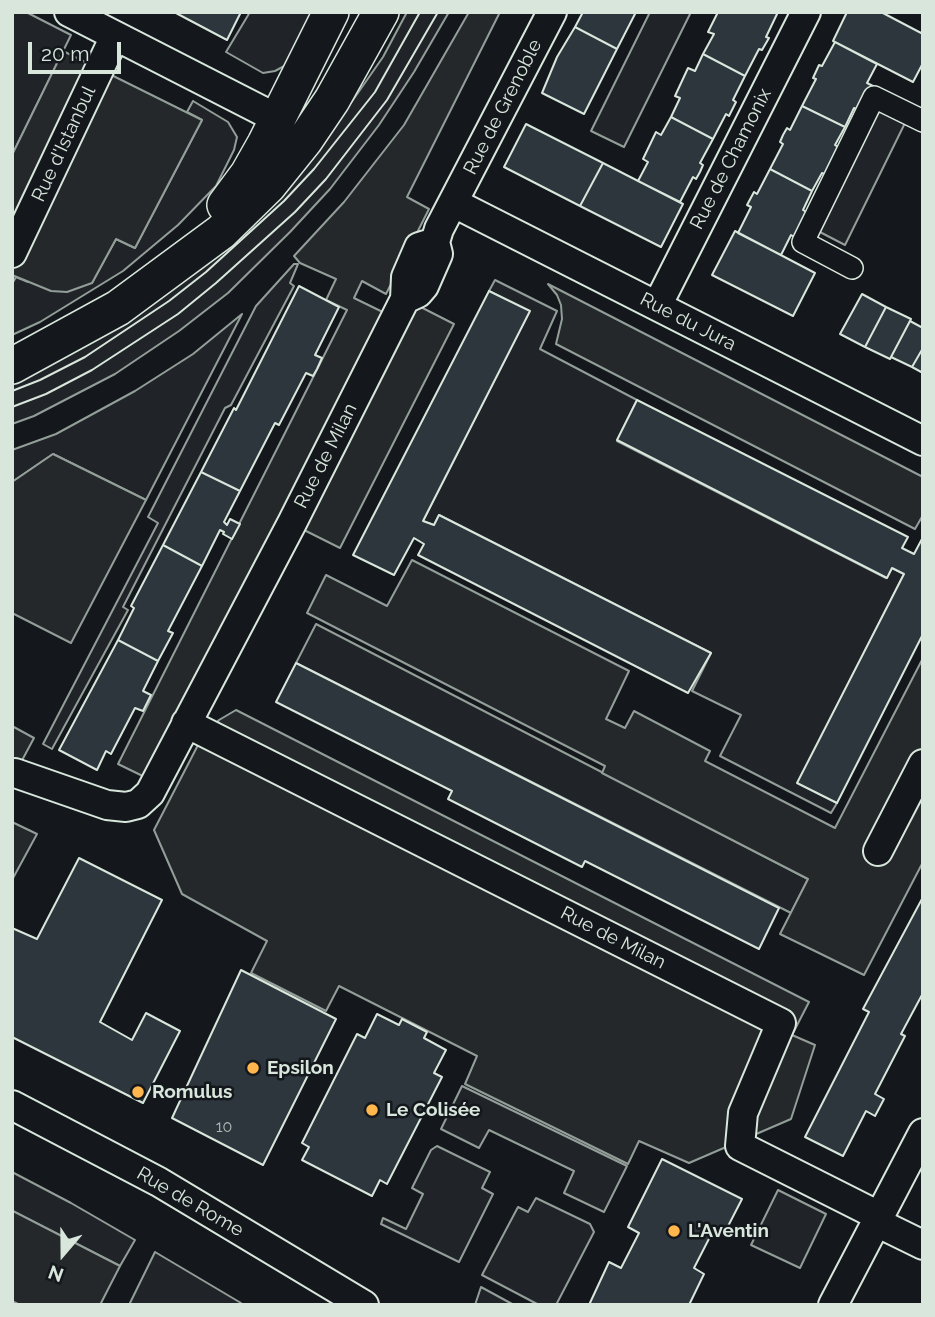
<!DOCTYPE html>
<meta charset="utf-8">
<style>
body{margin:0}
#map{position:relative;width:935px;height:1317px;overflow:hidden;background:#14181c;font-family:Raleway,sans-serif}
canvas{display:block}
.frame{position:absolute;inset:0;border:14px solid #d8e6dc;pointer-events:none}
.north{position:absolute;left:28px;top:1219px;width:70px;height:70px;-webkit-text-stroke:5px #14181c;paint-order:stroke;rotate:200deg;font-size:19px;font-weight:700;line-height:28px;text-align:center;color:#d8e6dc}
.north::after{content:'';display:block;margin:auto;width:24px;height:32px;background:#d8e6dc;clip-path:polygon(50% 0,100% 100%,50% 72%,0 100%)}
.scale{position:absolute;left:28px;top:42px;width:93px;height:32px;box-sizing:border-box;border:4px solid #d8e6dc;border-top:0;padding-left:9px;font-size:21px;line-height:24px;white-space:nowrap;color:#d8e6dc;-webkit-text-stroke:5px #14181c;paint-order:stroke}
</style>
<div id="map">
<canvas width="935" height="1317"></canvas>
<div class="frame"></div>
<div class="north">N</div>
<div class="scale">20 m</div>
</div>
<script>
const ctx = document.querySelector('canvas').getContext('2d');
ctx.lineJoin = 'round';
function paint(path, color) { ctx.fillStyle = color; ctx.fill(path, 'evenodd'); }
const toPath = rows => new Path2D(rows.map(r => 'M' + r).join(''));
function trace(path, color, width, dash) { ctx.strokeStyle = color; ctx.lineWidth = width; ctx.lineCap = dash ? 'butt' : 'round'; ctx.setLineDash(dash || []); ctx.stroke(path); }
function write(font, color, halo, rows, align = 'center') {
  ctx.font = font + ' Raleway,sans-serif'; ctx.lineWidth = 5; ctx.setLineDash([]); ctx.textBaseline = 'middle'; ctx.strokeStyle = halo; ctx.fillStyle = color; for (const [text, x, y, turn = 0] of rows) {
    ctx.save(); ctx.translate(x, y); ctx.rotate((+turn || 0) * Math.PI / 180); ctx.textAlign = isNaN(turn) ? turn : align; if (halo) ctx.strokeText(text, 0, 0); ctx.fillText(text, 0, 0); ctx.restore();
  }
}
const green = toPath([
 [12,12,26,12,71,35,12,155,12,12],
 [250,12,315,12,288,64,275,71,263,73,226,52,250,12],
 [407,12,449,12,414,72,379,125,330,189,290,232,228,293,179,331,115,374,34,416,12,424,12,380,332,130,383,57,407,12],
 [650,12,691,12,624,147,591,131,650,12],
 [193,101,228,122,237,137,234,150,216,186,178,225,123,271,40,322,12,335,12,284,16,277,28,282,92,283,116,239,135,248,202,120,187,112,193,101],
 [878,107,906,121,845,245,816,230,878,107],
 [294,264,298,264,290,283,294,286,231,405,225,408,123,607,128,610,52,749,43,744,158,523,148,517,256,306,294,264],
 [495,280,557,311,540,349,637,400,617,441,886,578,892,568,904,574,798,783,837,803,831,813,720,756,741,715,692,691,711,653,439,515,434,525,423,521,529,312,489,291,495,280],
 [242,314,146,500,53,454,12,482,12,450,56,434,135,391,193,354,242,314],
 [316,624,808,879,791,913,296,663,316,624],
 [462,1086,627,1166,604,1212,564,1193,574,1171,489,1130,479,1148,441,1129,462,1086],
 [437,1146,490,1172,482,1188,493,1194,459,1262,381,1224,383,1218,406,1229,423,1194,412,1188,431,1150,437,1146],
 [12,1172,71,1203,135,1240,120,1266,12,1211,12,1172],
 [778,1190,826,1214,800,1268,751,1245,778,1190],
 [536,1198,590,1224,594,1232,556,1305,539,1305,482,1275,518,1207,528,1212,536,1198],
 [155,1252,241,1303,240,1305,129,1305,155,1252],
 [481,1287,514,1305,475,1305,481,1287]
]);
const parking = toPath([
 [469,12,500,12,407,197,429,209,386,294,362,281,354,298,395,318,405,299,454,324,340,548,292,524,155,782,118,764,347,310,326,300,336,279,300,263,294,256,344,202,404,125,469,12],
 [63,51,202,120,135,248,116,239,92,283,67,292,51,291,12,275,12,155,63,51],
 [548,284,923,477,923,515,915,529,556,344,562,319,561,305,557,295,548,284],
 [53,454,146,500,71,643,12,613,12,482,53,454],
 [412,560,629,671,606,719,625,728,634,711,710,751,705,761,835,828,923,658,923,862,864,975,780,934,808,879,602,773,605,766,307,613,326,575,387,606,412,560],
 [236,710,809,1002,792,1035,815,1045,791,1119,689,1163,639,1141,628,1164,465,1084,477,1056,339,986,326,1011,251,973,267,941,182,894,154,830,198,745,219,720,236,710],
 [12,726,34,738,12,779,12,726],
 [12,822,37,834,12,880,12,822],
 [13,1211,120,1266,100,1305,20,1305,12,1301,13,1211]
]);
const building = toPath([
 [174,12,241,12,227,40,174,12],
 [583,12,636,12,617,49,575,27,583,12],
 [718,12,778,12,766,37,769,38,762,50,759,49,745,76,703,54,714,34,708,32,718,12],
 [847,12,881,12,923,34,923,63,913,82,833,41,847,12],
 [575,27,617,49,584,114,542,93,557,57,575,27],
 [835,42,877,64,867,83,873,86,860,111,854,108,845,127,802,106,816,79,813,78,819,65,822,66,835,42],
 [703,54,745,76,733,100,736,102,729,116,726,114,713,139,671,117,680,98,675,96,688,68,695,71,703,54],
 [802,106,845,127,835,145,841,149,827,175,822,173,812,191,770,169,783,144,780,142,783,135,787,128,790,130,802,106],
 [671,117,713,139,700,163,703,165,700,172,696,179,693,177,680,202,638,181,648,162,643,159,656,132,661,135,671,117],
 [526,124,603,163,580,206,504,167,526,124],
 [603,163,683,204,661,247,580,206,603,163],
 [770,169,812,191,803,210,808,213,796,238,791,235,781,255,738,233,751,207,747,205,754,192,757,194,770,169],
 [735,231,815,273,793,316,712,275,735,231],
 [299,286,339,307,315,355,322,358,317,369,313,376,306,373,279,425,275,423,240,491,201,472,234,408,236,410,299,286],
 [489,291,530,311,423,521,434,525,439,515,711,653,688,693,418,555,424,544,414,538,394,575,353,555,489,291],
 [862,294,886,307,865,347,840,334,862,294],
 [886,307,911,319,890,359,865,347,886,307],
 [910,321,923,328,923,348,912,367,891,357,910,321],
 [923,348,923,373,912,367,923,348],
 [637,400,908,537,902,548,914,554,923,537,923,634,837,803,797,783,904,574,892,568,887,578,617,440,637,400],
 [201,472,240,491,224,522,227,525,230,519,240,524,232,539,223,534,224,532,220,530,202,566,163,545,201,472],
 [163,545,202,566,168,631,173,633,158,661,118,640,134,608,131,606,163,545],
 [118,640,158,661,143,691,151,695,143,711,135,708,111,754,106,751,97,770,59,750,118,640],
 [296,663,779,908,759,949,585,861,582,867,448,799,452,791,276,702,296,663],
 [79,858,162,900,100,1022,132,1040,146,1013,180,1031,143,1103,12,1037,12,928,37,939,79,858],
 [923,897,923,993,901,1034,905,1036,875,1094,884,1099,875,1116,866,1111,843,1156,805,1137,869,1012,863,1009,923,897],
 [241,970,336,1019,263,1165,172,1118,241,970],
 [377,1014,399,1025,402,1019,427,1032,424,1038,446,1050,434,1073,442,1077,387,1184,380,1180,372,1196,302,1160,309,1147,302,1143,357,1034,365,1038,377,1014],
 [662,1159,742,1199,724,1234,714,1229,694,1268,704,1274,689,1305,589,1305,609,1262,621,1268,639,1233,628,1227,662,1159]
]);
const pedestrian = toPath([
 [852,268,803,242,874,97,923,121]
]);
const minor = toPath([
 [69,12,278,119],
 [454,203,923,441],
 [435,242,439,229,552,12],
 [12,253,115,36],
 [657,306,806,12],
 [186,723,781,1023,743,1113,740,1146,881,1217],
 [15,773,107,805,126,807,138,804,150,793,292,523,405,299,406,277,419,247,435,242,438,254,424,286,418,293,405,299],
 [878,851,923,764],
 [12,1105,159,1182,364,1305],
 [878,1223,923,1245],
 [833,1305,923,1133]
]);
const tertiary = toPath([
 [225,205,248,174,265,144,331,12],
 [12,366,118,308,221,232,268,186,305,140,332,100,381,12]
]);
const tram = toPath([
 [12,391,40,380,85,357,169,301,206,272,284,201,314,169,375,92,420,12],
 [12,407,46,394,92,370,178,314,216,283,295,212,326,179,387,100,438,12]
]);
const markers = [
 [253,1068,7,"#ffb74d"],
 [138,1092,7,"#ffb74d"],
 [372,1110,7,"#ffb74d"],
 [674,1231,7,"#ffb74d"]
];
const numberNames = [
 ["10",224,1127]
];
const streetNames = [
 ["Rue de Grenoble",503,107,-63],
 ["Rue d'Istanbul",64,144,-65],
 ["Rue de Chamonix",731,159,-63],
 ["Rue du Jura",688,322,27],
 ["Rue de Milan",326,456,-63],
 ["Rue de Milan",613,938,27],
 ["Rue de Rome",190,1202,30]
];
const poiNames = [
 ["Epsilon",267,1068],
 ["Romulus",152,1092],
 ["Le Colisée",386,1110],
 ["L'Aventin",688,1231]
];
paint(green, '#202428');
trace(green, '#939e99', 2);
paint(parking, '#24282b');
trace(parking, '#939e99', 2);
paint(building, '#2c363c');
trace(building, '#d8e6dc', 2);
trace(pedestrian, '#d8e6dc', 24);
trace(minor, '#d8e6dc', 32);
trace(tertiary, '#d8e6dc', 38);
trace(pedestrian, '#14181c', 21);
trace(minor, '#14181c', 28);
trace(tertiary, '#14181c', 35);
trace(tram, '#d8e6dc', 2);
for (const [x, y, r, color] of markers) { const dot = new Path2D(); dot.arc(x, y, r, 0, 2 * Math.PI); ctx.fillStyle = color; ctx.fill(dot); trace(dot, '#14181c', 2.5); }
write('16px', '#adbab4', null, numberNames);
write('19px', '#d8e6dc', '#14181c', streetNames);
write('bold 19px', '#d8e6dc', '#14181c', poiNames, 'left');
</script>
